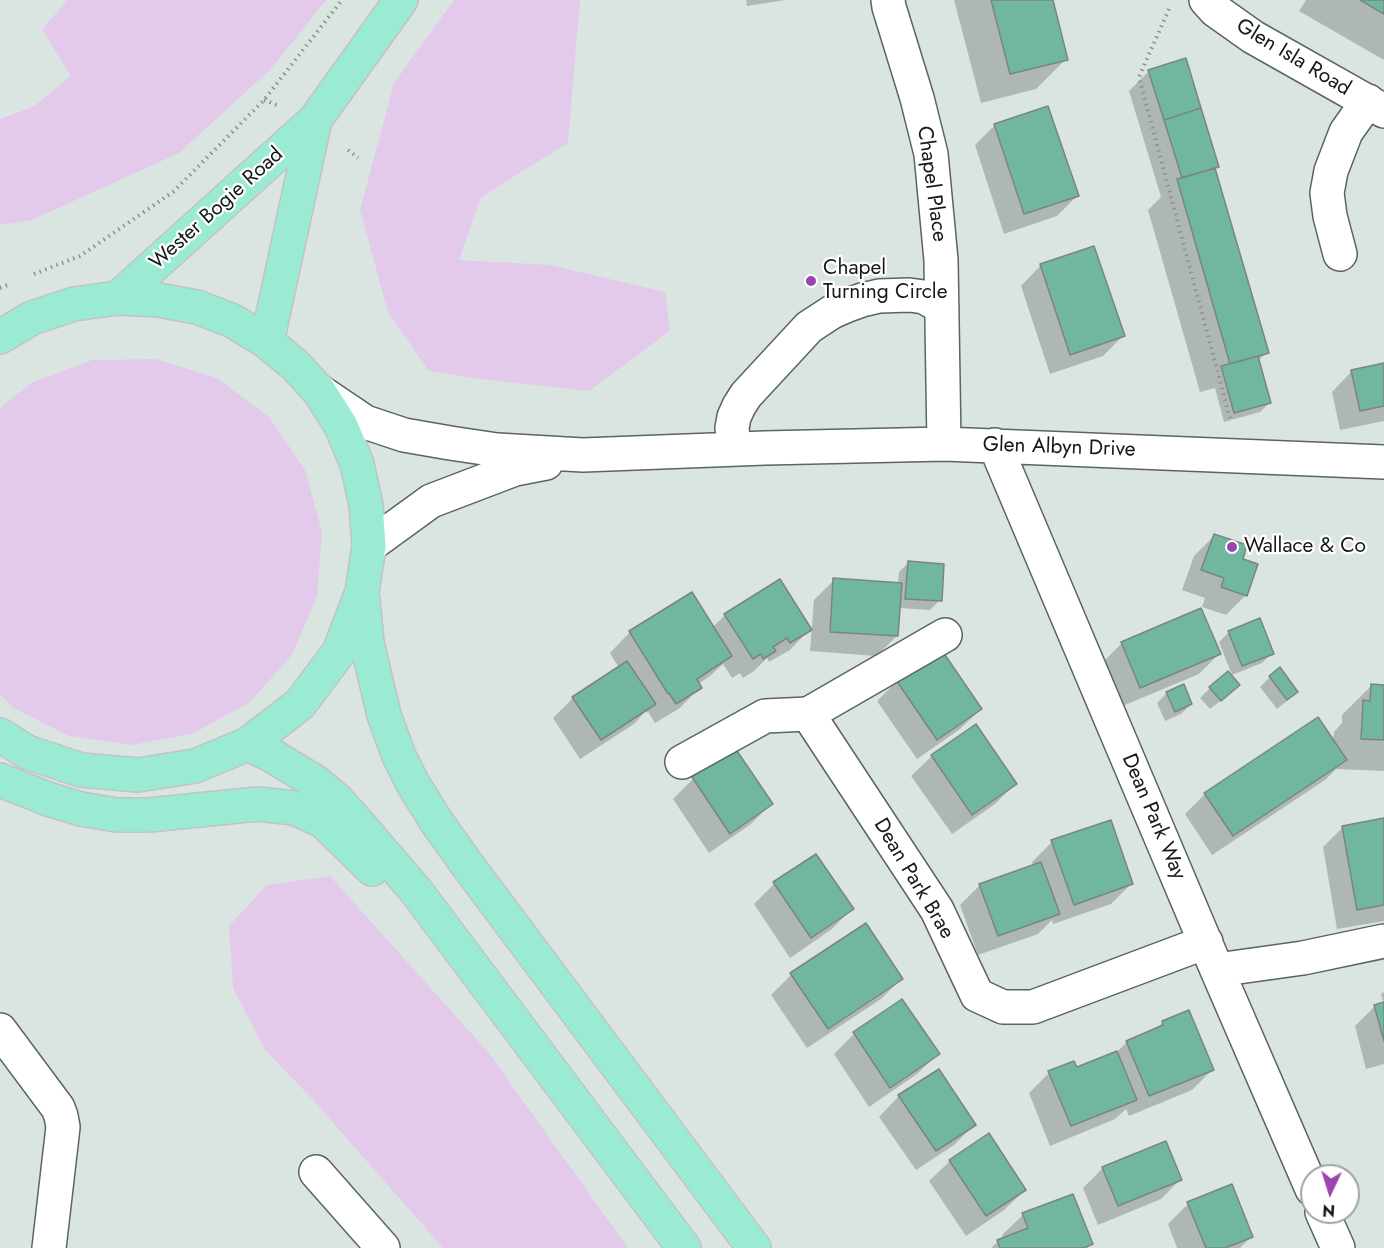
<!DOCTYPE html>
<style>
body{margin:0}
#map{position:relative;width:1384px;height:1248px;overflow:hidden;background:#dae5e1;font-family:Jost,sans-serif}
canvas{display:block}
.north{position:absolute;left:1300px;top:1164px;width:60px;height:60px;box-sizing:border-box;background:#fff;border:2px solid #a1a3a2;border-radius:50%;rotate:184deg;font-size:16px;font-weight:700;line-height:24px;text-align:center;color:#151917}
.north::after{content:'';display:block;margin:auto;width:21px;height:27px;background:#9944b1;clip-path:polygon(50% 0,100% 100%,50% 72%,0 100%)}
</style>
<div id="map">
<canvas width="1384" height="1248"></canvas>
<div class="north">N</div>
</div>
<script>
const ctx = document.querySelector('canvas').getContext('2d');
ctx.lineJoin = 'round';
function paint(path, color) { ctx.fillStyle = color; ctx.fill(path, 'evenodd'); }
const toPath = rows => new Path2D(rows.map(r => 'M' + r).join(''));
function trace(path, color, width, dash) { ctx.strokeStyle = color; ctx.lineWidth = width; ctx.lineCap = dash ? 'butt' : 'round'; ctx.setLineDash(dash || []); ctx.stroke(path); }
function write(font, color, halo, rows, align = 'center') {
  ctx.font = font + ' Jost,sans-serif'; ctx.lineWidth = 4.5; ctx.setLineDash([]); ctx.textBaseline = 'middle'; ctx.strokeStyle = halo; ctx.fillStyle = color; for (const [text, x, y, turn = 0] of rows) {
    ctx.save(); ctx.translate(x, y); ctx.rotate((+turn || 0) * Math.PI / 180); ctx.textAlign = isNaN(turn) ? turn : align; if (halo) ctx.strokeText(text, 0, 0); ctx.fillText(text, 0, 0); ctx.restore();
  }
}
const green = toPath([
 [67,0,326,0,271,69,179,153,32,220,0,225,0,119,33,107,71,76,42,30],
 [454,0,580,0,568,143,481,197,459,260,550,265,665,292,670,331,589,391,480,379,429,371,388,312,360,210,394,83],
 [156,359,217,378,269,417,305,470,322,532,317,596,292,655,250,702,194,733,132,745,69,736,12,707,0,694,0,408,31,383,92,360],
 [330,876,488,1052,628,1248,443,1248,315,1102,265,1050,233,988,229,926,267,885]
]);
const shadow = toPath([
 [746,0,785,0,747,6],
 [954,0,1051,0,1066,59,1036,89,981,103],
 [1306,0,1384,0,1384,60,1299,11],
 [1149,71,1217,167,1214,170,1267,352,1258,361,1270,402,1260,412,1224,422,1215,388,1200,392,1148,210,1161,197,1129,91],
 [995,125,1077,196,1057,216,1004,234,975,145],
 [1041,265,1123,336,1103,356,1050,374,1021,286],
 [1384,364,1384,421,1340,430,1332,392,1352,371],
 [1214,536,1241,560,1246,595,1226,615,1202,607,1205,598,1182,590,1194,556],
 [908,563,940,600,930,610,898,608,897,636,876,656,810,651,814,600,834,580,898,584,899,572],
 [691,594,712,628,725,615,810,629,790,650,769,662,767,658,754,671,743,678,740,673,732,678,723,664,710,676,698,684,700,687,680,708,655,723,648,712,647,713,646,711,634,724,580,759,553,718,573,698,619,668,610,653,630,632],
 [1201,610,1219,654,1199,674,1120,707,1101,664,1121,644],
 [1229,632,1272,653,1262,663,1232,675,1219,642],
 [1270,677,1296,692,1287,701,1277,709,1260,687],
 [897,681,981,709,960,729,917,759,877,701],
 [1372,685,1384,686,1384,771,1336,769,1325,780,1212,855,1185,814,1205,794,1333,742,1334,732,1342,723,1342,715],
 [1183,686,1191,704,1181,714,1165,721,1157,703,1167,693],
 [1210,688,1228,695,1210,709,1200,698],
 [975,726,1015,784,995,804,952,834,911,776,932,756],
 [693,779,771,804,751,824,709,853,673,799],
 [1384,820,1384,921,1337,929,1323,847,1343,827],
 [1052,842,1131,884,1111,904,1053,924,1052,920,1038,934,978,955,960,905,980,885,1033,866,1032,862],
 [815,856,852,909,832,929,790,958,754,904,774,884],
 [791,975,901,979,881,999,807,1048,771,995],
 [1384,992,1384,1064,1366,1069,1355,1026,1375,1006,1384,1004,1381,994],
 [902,1001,938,1054,917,1074,869,1107,834,1054,854,1034],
 [1163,1022,1212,1070,1192,1090,1129,1116,1126,1109,1115,1119,1050,1146,1029,1093,1049,1073,1076,1069,1116,1053,1127,1042,1155,1030],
 [899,1096,974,1125,954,1145,916,1170,879,1117],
 [989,1135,1025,1190,1004,1210,966,1236,929,1181,950,1161],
 [1103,1168,1181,1179,1161,1199,1098,1225,1083,1188],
 [1072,1196,1091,1244,1087,1248,991,1248,997,1242,1004,1239,1002,1235,1023,1215],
 [1188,1204,1252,1236,1240,1248,1177,1248,1168,1224]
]);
const building = toPath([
 [991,0,1053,0,1068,60,1010,74,991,0],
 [1360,0,1384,0,1384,14,1360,0],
 [1186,58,1201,108,1164,120,1148,70,1186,58],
 [1048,106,1079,196,1024,214,994,124,1048,106],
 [1201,108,1219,167,1182,178,1164,120,1201,108],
 [1215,168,1269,353,1230,364,1177,179,1215,168],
 [1094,246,1125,336,1070,355,1040,264,1094,246],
 [1258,356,1271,403,1234,413,1221,366,1258,356],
 [1384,363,1384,406,1360,411,1351,370,1384,363],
 [1214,534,1247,545,1243,559,1258,564,1247,596,1221,587,1224,578,1201,570,1214,534],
 [908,561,944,564,942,601,905,599,908,561],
 [833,578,902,583,898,636,830,632,833,578],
 [780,579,812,630,790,643,787,638,773,647,776,651,763,659,761,654,753,659,724,614,780,579],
 [692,592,732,656,697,679,702,688,676,704,669,693,668,694,629,631,692,592],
 [1201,608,1221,654,1140,688,1121,642,1201,608],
 [1260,618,1274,654,1242,666,1228,631,1260,618],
 [941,649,982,709,937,740,896,680,941,649],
 [627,661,656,704,601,740,572,697,627,661],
 [1280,667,1298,692,1287,700,1269,676,1280,667],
 [1228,671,1240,685,1221,701,1209,687,1228,671],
 [1184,684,1192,704,1175,712,1166,692,1184,684],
 [1371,684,1384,685,1384,740,1361,739,1363,700,1370,701,1371,684],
 [1318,717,1347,760,1233,836,1204,793,1318,717],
 [976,724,1017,784,972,815,931,755,976,724],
 [735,748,773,804,730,834,692,777,735,748],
 [1384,818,1384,905,1357,910,1342,826,1384,818],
 [1111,820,1133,884,1074,905,1051,840,1111,820],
 [816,854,854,909,811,938,773,882,816,854],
 [1041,862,1060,914,998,936,979,884,1041,862],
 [866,923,903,979,828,1029,790,973,866,923],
 [902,999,940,1054,890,1088,853,1032,902,999],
 [1384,1002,1384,1041,1374,1005,1384,1002],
 [1189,1010,1214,1070,1149,1096,1126,1041,1163,1025,1162,1021,1189,1010],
 [1117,1051,1137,1100,1071,1126,1048,1071,1074,1061,1077,1067,1117,1051],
 [939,1069,976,1125,936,1151,898,1095,939,1069],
 [989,1133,1026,1190,986,1216,949,1160,989,1133],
 [1166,1141,1182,1180,1118,1206,1102,1167,1166,1141],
 [1232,1184,1253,1237,1225,1248,1206,1248,1187,1202,1232,1184],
 [1073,1194,1093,1244,1084,1248,1000,1248,997,1240,1028,1228,1022,1213,1073,1194]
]);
const path = toPath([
 [1169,9,1139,77,1230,418],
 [264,100,277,105],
 [348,150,358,158],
 [34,274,80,256,173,192,264,100,342,0],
 [0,288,10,284]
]);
const minor = toPath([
 [888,0,889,7,917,98,931,154,941,260,944,444],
 [1206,0,1215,10,1253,37,1384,111],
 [1340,254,1330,216,1327,193,1331,171,1346,132,1368,101],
 [319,391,365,422,404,435,450,443,497,450,583,455,765,448,944,444,1384,462],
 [995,445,1217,970,1312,1189],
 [734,449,732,428,734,417,739,406,746,395,809,327,832,312,848,305,862,300,879,296,909,295,924,297,942,307],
 [369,546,431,501,515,469,546,463],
 [808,714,937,910,977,995,1003,1007,1033,1007,1206,942],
 [682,762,765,716,808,714,945,635],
 [1217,970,1303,958,1384,941],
 [0,1030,58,1108,61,1116,63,1127,49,1248],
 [316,1172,383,1248],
 [1322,1212,1338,1248]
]);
const major = toPath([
 [118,298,315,120,401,0],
 [0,337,32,318,74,304,118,298,158,300,197,307,233,321,267,342,295,365,319,391,341,426,357,464,366,505,369,546,362,592,339,652,300,704,248,744,195,766,138,775,81,770,27,752,0,735],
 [267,342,315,120],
 [363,600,367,643,384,715,399,756,413,784,436,821,468,866,754,1248],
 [248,744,271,755,317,783,336,799,355,820,416,891,684,1248],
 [0,780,48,799,81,809,117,815,149,815,258,804,294,808,323,821,372,869]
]);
const markers = [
 [811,281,6,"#9944b1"],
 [1232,547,6,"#9944b1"]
];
const streetNames = [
 ["Glen Isla Road",1293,58,31],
 ["Chapel Place",931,184,82],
 ["Wester Bogie Road",217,209,-42],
 ["Glen Albyn Drive",1059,448,2],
 ["Dean Park Way",1153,817,67],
 ["Dean Park Brae",913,879,59]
];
const poiNames = [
 ["Chapel",823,269],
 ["Turning Circle",823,293],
 ["Wallace & Co",1244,547]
];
paint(green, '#e3caeb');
paint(shadow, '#0003');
paint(building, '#71b7a0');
trace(building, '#7b8581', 1.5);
trace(minor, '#5a6460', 36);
trace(major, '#c2c3c3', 36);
trace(path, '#89928e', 4, [1.5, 4.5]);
trace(minor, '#fff', 33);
trace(major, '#9bebd4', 33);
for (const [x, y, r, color] of markers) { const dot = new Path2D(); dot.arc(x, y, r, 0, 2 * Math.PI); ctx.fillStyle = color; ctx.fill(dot); trace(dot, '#fff', 2); }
write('21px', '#151917', '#fff', streetNames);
write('21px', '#151917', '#fff', poiNames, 'left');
</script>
